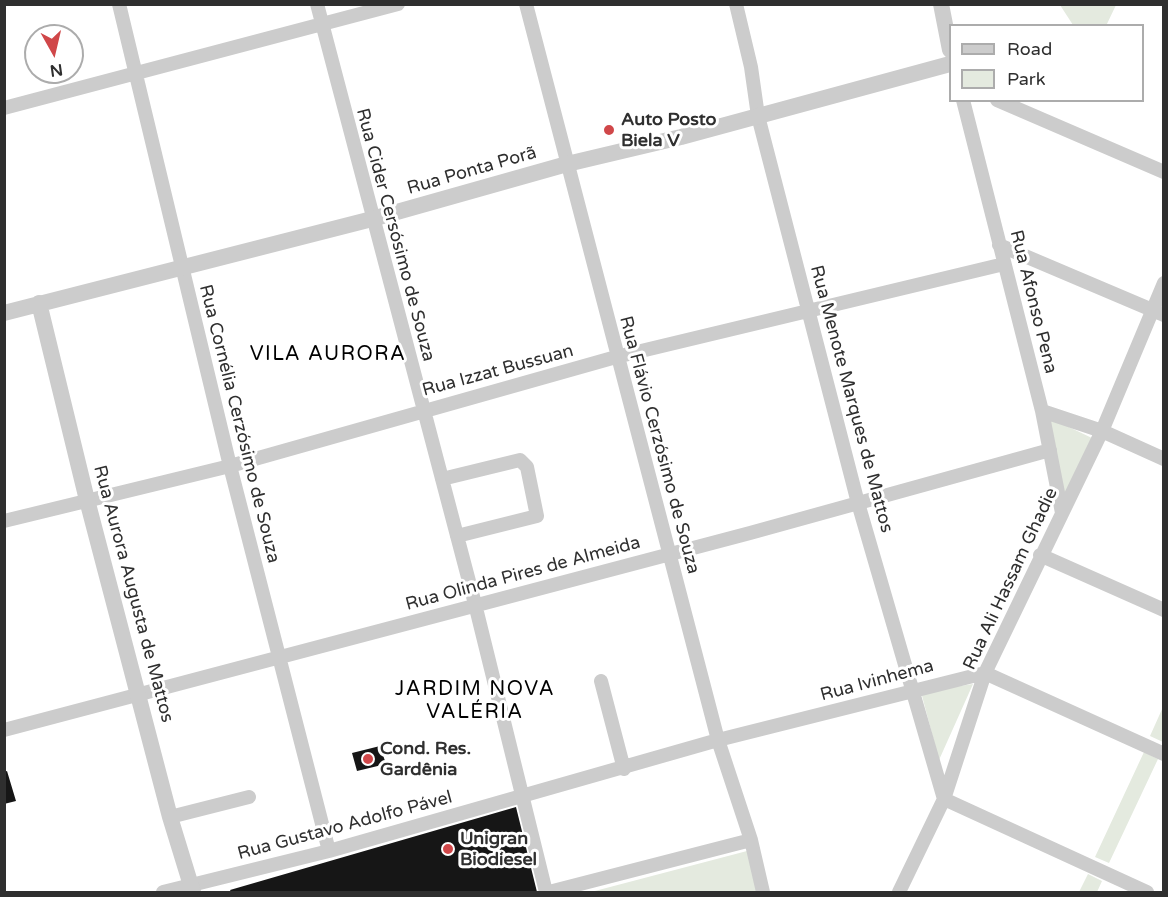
<!DOCTYPE html>
<meta charset="utf-8">
<style>
body{margin:0}
#map{position:relative;width:1168px;height:897px;overflow:hidden;background:#fff;font-family:"Varela Round",sans-serif}
canvas{display:block}
.frame{position:absolute;inset:0;border:6px solid #2f2f2f;pointer-events:none}
.legend{position:absolute;left:949px;top:24px;width:195px;height:78px;box-sizing:border-box;background:#fff;border:2px solid #acacac;margin:0;padding:8px 10px;list-style:none;font-size:18px;color:#2f2f2f}
.legend li{display:flex;align-items:center;gap:12px;height:30px}
.legend b{width:30px;border:2px solid #acacac}
.north{position:absolute;left:24px;top:24px;width:60px;height:60px;box-sizing:border-box;background:#fff;border:2px solid #acacac;border-radius:50%;rotate:172deg;font-size:16px;font-weight:700;line-height:24px;text-align:center;color:#2f2f2f}
.north::after{content:'';display:block;margin:auto;width:21px;height:27px;background:#d04749;clip-path:polygon(50% 0,100% 100%,50% 72%,0 100%)}
</style>
<div id="map">
<canvas width="1168" height="897"></canvas>
<div class="frame"></div>
<ul class="legend">
<li><b style="height:8px;background:#ccc"></b>Road</li>
<li><b style="height:16px;background:#e4eadf"></b>Park</li>
</ul>
<div class="north">N</div>
</div>
<script>
const ctx = document.querySelector('canvas').getContext('2d');
ctx.lineJoin = 'round';
function paint(path, color) { ctx.fillStyle = color; ctx.fill(path, 'evenodd'); }
const toPath = rows => new Path2D(rows.map(r => 'M' + r).join(''));
function trace(path, color, width, dash) { ctx.strokeStyle = color; ctx.lineWidth = width; ctx.lineCap = dash ? 'butt' : 'round'; ctx.setLineDash(dash || []); ctx.stroke(path); }
function write(font, color, halo, rows, align = 'center') {
  ctx.font = font + ' "Varela Round",sans-serif'; ctx.lineWidth = 6; ctx.setLineDash([]); ctx.textBaseline = 'middle'; ctx.strokeStyle = halo; ctx.fillStyle = color; for (const [text, x, y, turn = 0] of rows) {
    ctx.save(); ctx.translate(x, y); ctx.rotate((+turn || 0) * Math.PI / 180); ctx.textAlign = isNaN(turn) ? turn : align; if (halo) ctx.strokeText(text, 0, 0); ctx.fillText(text, 0, 0); ctx.restore();
  }
}
const green = toPath([
 [1060,5,1116,5,1106,26,1073,25],
 [1048,417,1094,439,1064,503],
 [973,684,939,760,921,692],
 [1163,707,1164,742,1163,742,1150,736],
 [1144,752,1158,759,1109,863,1095,857],
 [747,851,762,892,591,892],
 [1088,874,1102,881,1097,892,1079,892]
]);
const building = toPath([
 [380,746,386,764,357,771,352,753],
 [7,771,16,801,4,804,4,772],
 [516,807,537,892,231,892,230,890]
]);
const minor = toPath([
 [119,4,230,466,329,851],
 [317,4,475,604,546,892],
 [526,4,718,740,751,840,763,892],
 [736,4,751,67,758,116,858,503,944,799,1147,892],
 [963,100,1042,411,1062,513],
 [997,100,1164,172],
 [4,108,398,4],
 [999,245,1164,315],
 [1042,411,1102,431,1164,459],
 [442,479,520,460,527,467,537,516,457,536],
 [4,521,230,466,616,357,1004,264],
 [1040,555,1164,610],
 [601,681,624,769],
 [4,730,750,533,1050,450],
 [170,817,249,797],
 [163,892,329,851,718,740,985,673,1164,754],
 [549,892,751,840],
 [899,892,944,799,985,673,1102,431,1164,283]
]);
const tertiary = toPath([
 [941,4,950,50],
 [39,303,87,500,170,817,193,892],
 [4,313,372,219,567,164,681,137,950,64]
]);
const markers = [
 [609,130,6,"#d04749"],
 [368,759,6,"#d04749"],
 [448,849,6,"#d04749"]
];
const poiNames = [
 ["Auto Posto",621,120],
 ["Biela V",621,141],
 ["Cond. Res.",380,749],
 ["Gardênia",380,770],
 ["Unigran",460,839],
 ["Biodiesel",460,860]
];
const streetNames = [
 ["Rua Ponta Porã",472,171,-16],
 ["Rua Cider Cersósimo de Souza",395,235,75],
 ["Rua Afonso Pena",1033,302,76],
 ["Rua Izzat Bussuan",498,371,-15],
 ["Rua Menote Marques de Mattos",851,399,75],
 ["Rua Cornélia Cerzósimo de Souza",239,424,76],
 ["Rua Flávio Cerzósimo de Souza",659,445,75],
 ["Rua Olinda Pires de Almeida",523,574,-15],
 ["Rua Ali Hassam Ghadie",1011,579,-65],
 ["Rua Aurora Augusta de Mattos",133,594,75],
 ["Rua Ivinhema",877,681,-15],
 ["Rua Gustavo Adolfo Pável",345,826,-15]
];
const neighbourhoodNames = [
 ["VILA AURORA",328,355],
 ["JARDIM NOVA",475,690],
 ["VALÉRIA",475,713]
];
paint(green, '#e4eadf');
paint(building, '#161616');
trace(minor, '#ccc', 14);
trace(tertiary, '#ccc', 16);
for (const [x, y, r, color] of markers) { const dot = new Path2D(); dot.arc(x, y, r, 0, 2 * Math.PI); ctx.fillStyle = color; ctx.fill(dot); trace(dot, '#fff', 2); }
write('bold 18px', '#2f2f2f', '#fff', poiNames, 'left');
write('18px', '#2f2f2f', '#fff', streetNames);
ctx.letterSpacing = '1.5px';
write('20px', '#000', '#fff', neighbourhoodNames);
ctx.letterSpacing = '0px';
</script>
